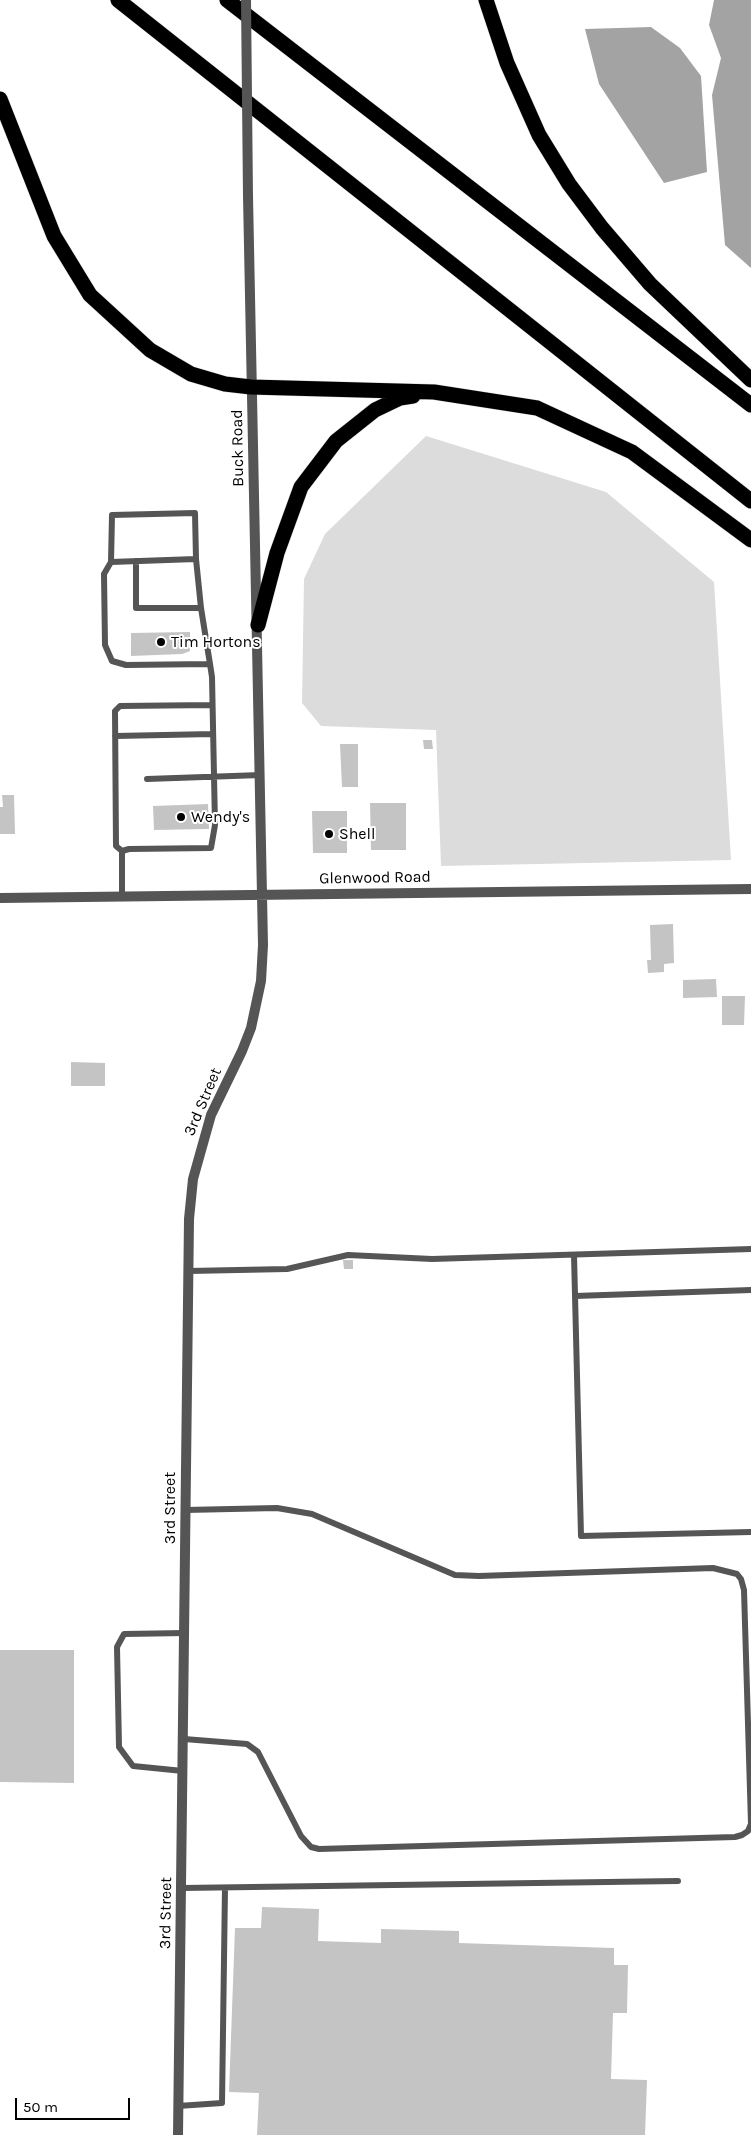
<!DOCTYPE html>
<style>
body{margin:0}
#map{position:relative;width:751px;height:2135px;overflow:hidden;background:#fff;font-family:Karla,sans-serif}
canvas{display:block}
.scale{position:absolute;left:15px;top:2098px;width:115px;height:22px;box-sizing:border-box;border:2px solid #000;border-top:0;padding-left:6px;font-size:15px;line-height:18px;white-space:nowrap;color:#000;-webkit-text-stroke:4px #fff;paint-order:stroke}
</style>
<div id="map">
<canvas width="751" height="2135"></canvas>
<div class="scale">50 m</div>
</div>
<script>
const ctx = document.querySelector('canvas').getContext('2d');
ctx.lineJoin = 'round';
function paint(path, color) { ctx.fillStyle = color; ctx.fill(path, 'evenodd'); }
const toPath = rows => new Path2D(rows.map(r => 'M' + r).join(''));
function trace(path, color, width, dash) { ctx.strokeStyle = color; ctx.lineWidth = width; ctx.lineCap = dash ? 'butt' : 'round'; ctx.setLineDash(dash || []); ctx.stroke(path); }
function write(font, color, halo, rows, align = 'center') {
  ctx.font = font + ' Karla,sans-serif'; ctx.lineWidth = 4; ctx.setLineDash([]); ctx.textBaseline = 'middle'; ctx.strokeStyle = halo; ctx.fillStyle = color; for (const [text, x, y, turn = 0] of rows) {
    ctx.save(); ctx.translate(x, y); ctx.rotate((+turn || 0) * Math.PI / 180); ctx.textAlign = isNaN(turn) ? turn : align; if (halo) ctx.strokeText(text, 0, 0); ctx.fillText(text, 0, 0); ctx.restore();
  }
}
const green = toPath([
 [426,436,606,492,714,582,731,860,441,866,436,730,321,726,302,703,304,579,325,534]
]);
const water = toPath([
 [714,0,751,0,751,268,725,245,712,95,721,58,709,25],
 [651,27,680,48,701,76,707,172,664,183,599,84,585,29]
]);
const building = toPath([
 [190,632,190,651,182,654,131,656,131,633],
 [423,740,432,740,433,749,424,749],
 [340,744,358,744,358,787,342,787],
 [2,795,14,795,15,834,0,834,0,807,3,807],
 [370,803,406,803,406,850,371,850],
 [208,804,209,829,154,830,153,806],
 [312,811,347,811,347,853,313,853],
 [673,924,674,963,664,964,664,972,648,973,647,960,651,960,650,925],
 [716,979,717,997,683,998,683,980],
 [722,996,745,996,744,1025,722,1025],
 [71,1062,105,1063,105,1086,71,1086],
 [343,1260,353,1260,353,1269,344,1269],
 [0,1650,74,1650,74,1783,0,1782],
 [262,1907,319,1909,318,1941,381,1943,381,1929,459,1931,459,1943,614,1948,614,1965,628,1965,627,2013,613,2013,611,2079,647,2080,645,2135,257,2135,259,2093,229,2092,235,1928,261,1928]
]);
const service = toPath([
 [136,561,136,608,201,608],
 [111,562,196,559],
 [115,736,213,734],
 [147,779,261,775],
 [122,851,129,849,211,848,215,825,212,677,210,664,201,608,196,559,195,513,112,515,111,562,104,574,105,645,112,661,126,665,210,664],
 [122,896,122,851,116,846,115,711,120,706,212,705],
 [574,1255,581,1536,751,1532],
 [189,1271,287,1269,348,1255,432,1259,751,1249],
 [575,1296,751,1290],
 [184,1739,247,1744,258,1752,301,1836,311,1847,319,1849,735,1837,742,1835,748,1831,751,1824,744,1590,741,1579,737,1574,713,1568,479,1576,455,1575,312,1514,277,1508,185,1510],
 [183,1771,133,1766,119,1747,117,1647,124,1634,185,1633],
 [182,1888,678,1881],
 [178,2106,222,2103,225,1888]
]);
const tertiary = toPath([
 [0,898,751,889],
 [178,2135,189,1219,193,1179,211,1115,242,1051,251,1028,261,981,263,945,248,196]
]);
const motorway = toPath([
 [118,0,751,501],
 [227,0,751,405],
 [486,0,507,63,539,135,569,184,602,228,650,284,751,380],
 [0,99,54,236,90,295,150,350,191,374,225,384,251,387,434,392,537,408,632,452,751,540],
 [258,625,277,553,301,487,336,441,375,410,400,398,413,396]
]);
const tertiaryBridge = toPath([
 [246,0,248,196]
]);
const markers = [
 [161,642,5,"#000"],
 [181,817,5,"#000"],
 [329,834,5,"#000"]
];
const streetNames = [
 ["Buck Road",238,448,-91],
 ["Glenwood Road",375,878,-1],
 ["3rd Street",203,1102,-67],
 ["3rd Street",170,1508,-90],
 ["3rd Street",166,1913,-89]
];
const poiNames = [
 ["Tim Hortons",171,642],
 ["Wendy's",191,817],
 ["Shell",339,834]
];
paint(green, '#dcdcdc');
paint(water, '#a3a3a3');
paint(building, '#c4c4c4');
trace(motorway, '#dbdbdb', 16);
trace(service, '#555', 6);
trace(tertiary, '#555', 10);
trace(motorway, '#000', 15);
trace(tertiaryBridge, '#555', 10);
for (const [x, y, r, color] of markers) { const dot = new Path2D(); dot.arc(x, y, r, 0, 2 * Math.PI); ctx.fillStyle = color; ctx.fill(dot); trace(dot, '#fff', 2); }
write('16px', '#000', '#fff', streetNames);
write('16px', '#000', '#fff', poiNames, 'left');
</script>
